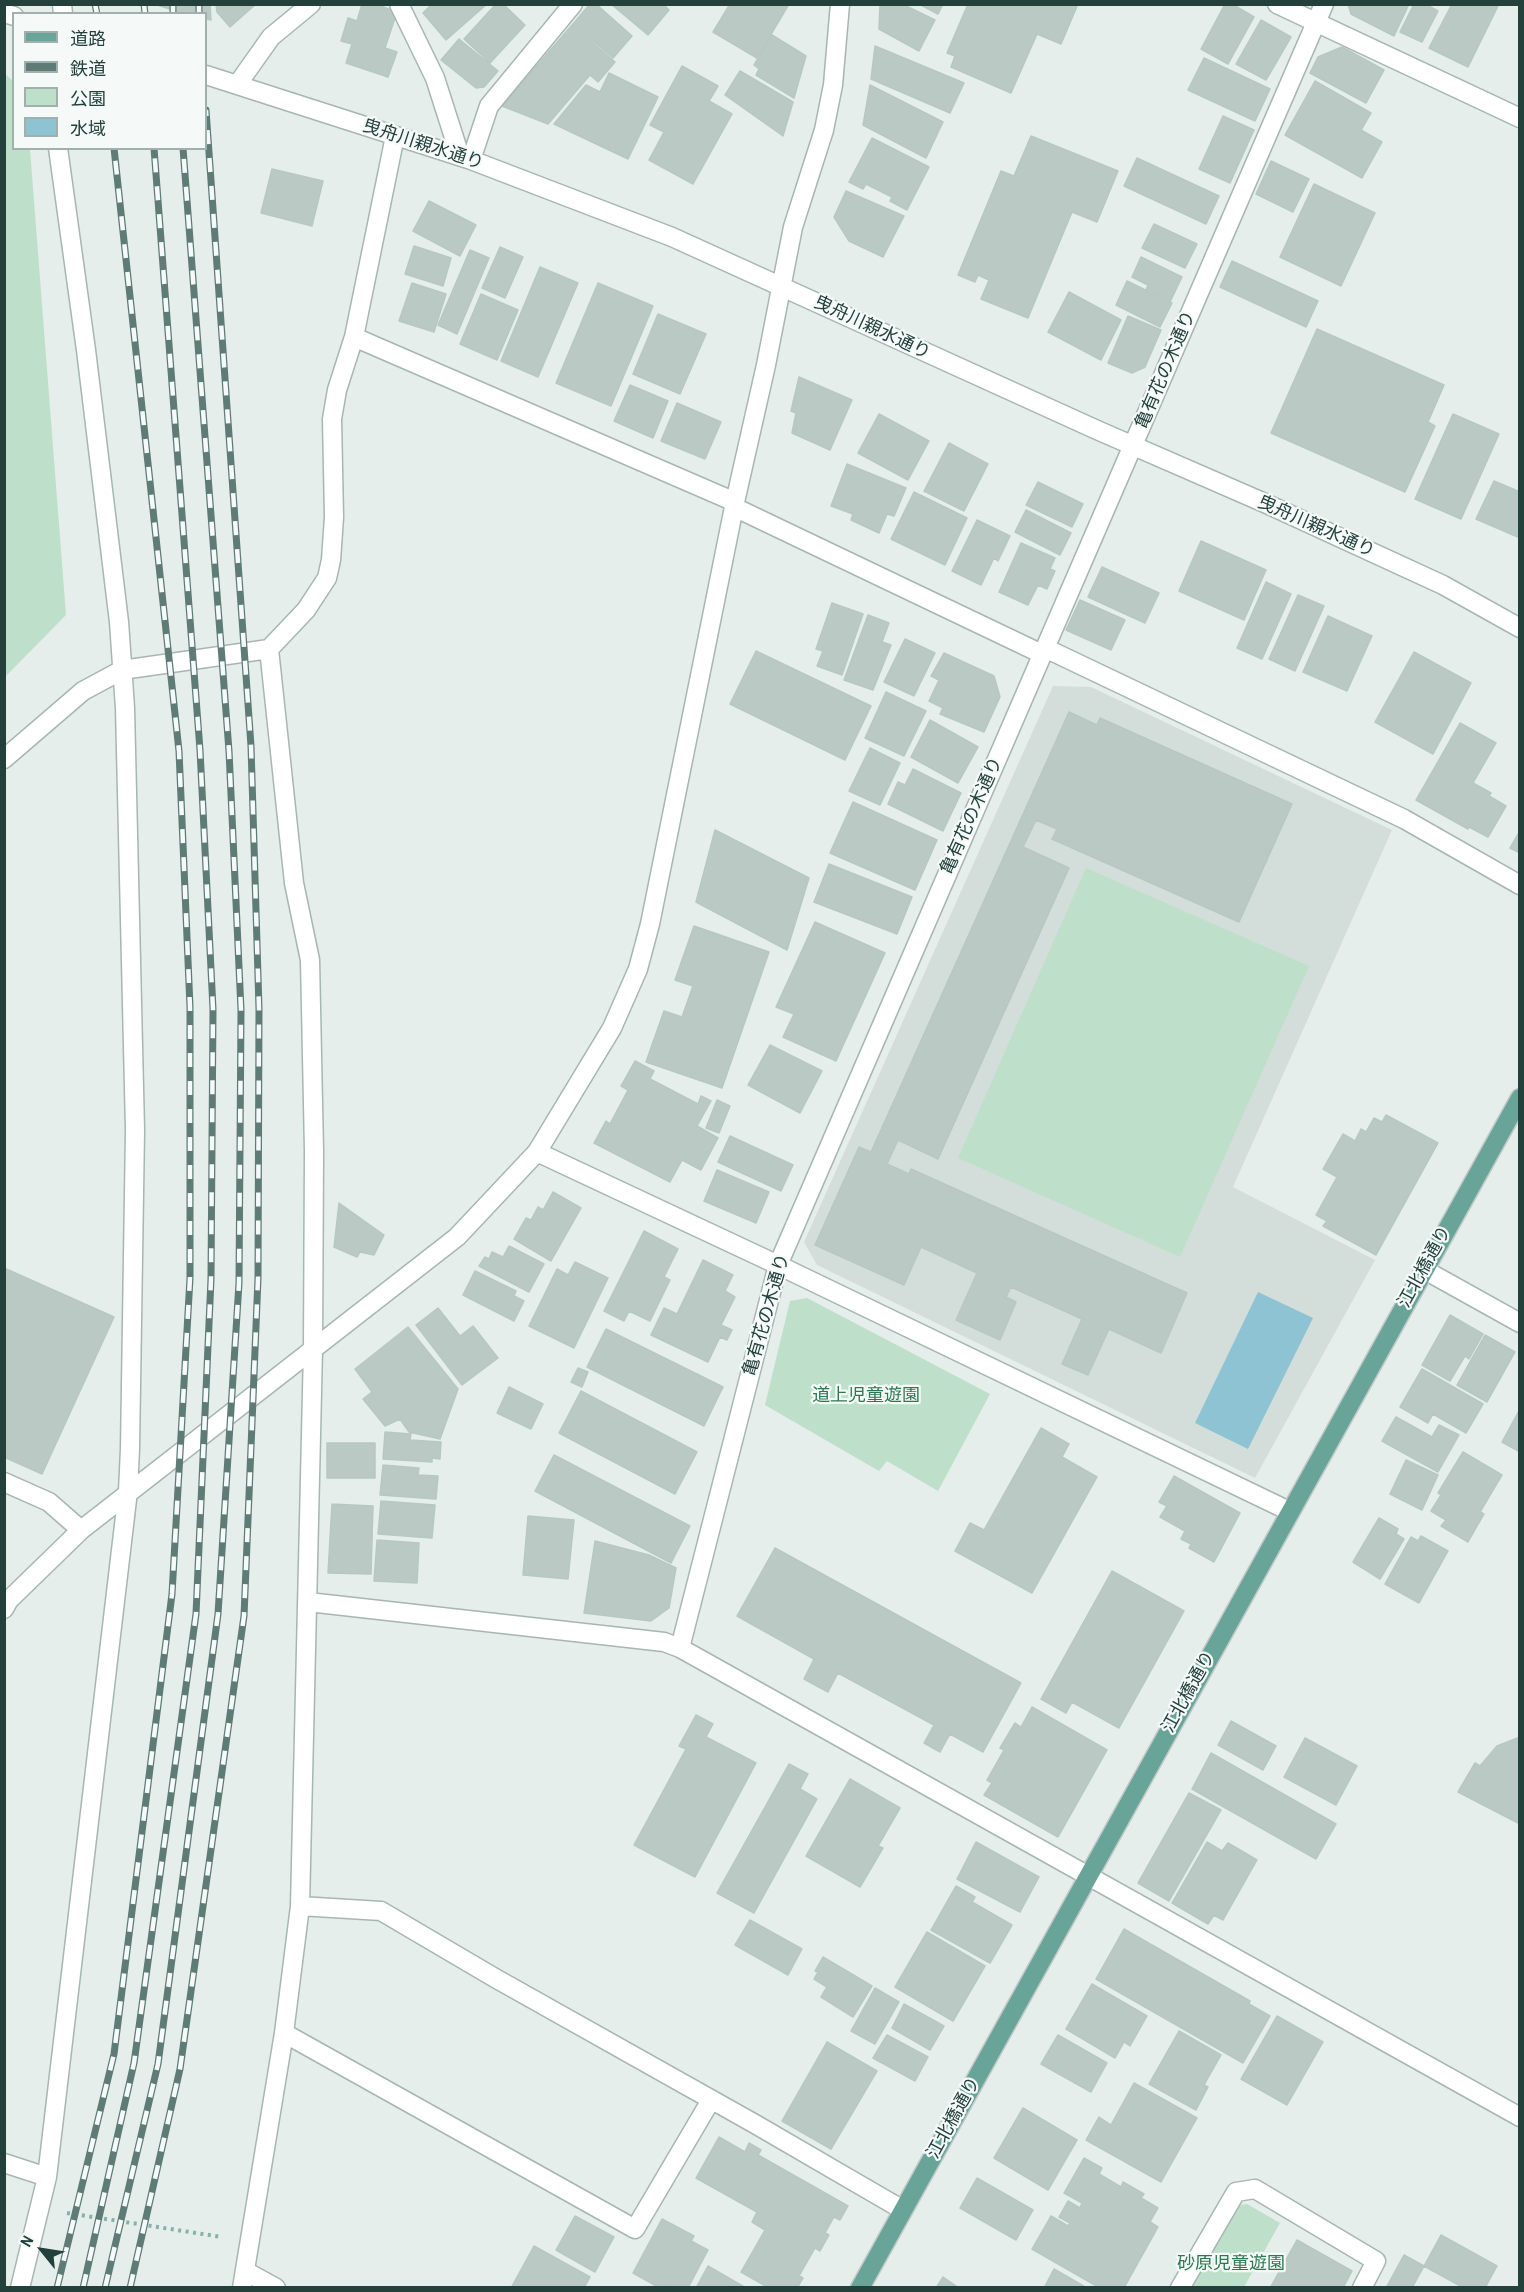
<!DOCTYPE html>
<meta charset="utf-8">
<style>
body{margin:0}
#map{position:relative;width:1524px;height:2292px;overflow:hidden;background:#e5eeeb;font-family:"Archivo Narrow","Noto Sans JP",sans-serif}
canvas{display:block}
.frame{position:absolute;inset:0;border:6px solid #23403b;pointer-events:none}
.legend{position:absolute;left:12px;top:12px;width:195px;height:138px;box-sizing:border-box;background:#f5faf8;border:2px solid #a1b0ac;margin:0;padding:8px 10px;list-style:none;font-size:18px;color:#23403b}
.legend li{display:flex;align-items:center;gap:12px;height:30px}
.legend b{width:30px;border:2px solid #a1b0ac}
.north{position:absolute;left:12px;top:2220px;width:60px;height:60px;-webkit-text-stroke:4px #f5faf8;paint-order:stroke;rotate:300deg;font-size:16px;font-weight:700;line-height:24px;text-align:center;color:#23403b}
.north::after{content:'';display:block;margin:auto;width:21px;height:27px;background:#23403b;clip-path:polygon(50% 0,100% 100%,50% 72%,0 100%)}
</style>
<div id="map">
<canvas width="1524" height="2292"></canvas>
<div class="frame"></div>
<ul class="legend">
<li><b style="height:8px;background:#69a499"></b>道路</li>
<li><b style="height:8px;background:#5e7b76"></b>鉄道</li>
<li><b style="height:16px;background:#bedfc9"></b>公園</li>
<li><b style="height:16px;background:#8dc3d3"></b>水域</li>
</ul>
<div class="north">N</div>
</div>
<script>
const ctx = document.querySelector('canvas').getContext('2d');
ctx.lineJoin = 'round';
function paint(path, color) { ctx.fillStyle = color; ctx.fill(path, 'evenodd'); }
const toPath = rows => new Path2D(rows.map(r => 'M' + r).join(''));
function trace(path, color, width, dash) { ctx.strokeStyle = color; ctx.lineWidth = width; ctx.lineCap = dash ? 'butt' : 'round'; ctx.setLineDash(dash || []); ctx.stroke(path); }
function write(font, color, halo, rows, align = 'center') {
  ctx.font = font + ' "Archivo Narrow","Noto Sans JP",sans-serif'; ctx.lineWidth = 4.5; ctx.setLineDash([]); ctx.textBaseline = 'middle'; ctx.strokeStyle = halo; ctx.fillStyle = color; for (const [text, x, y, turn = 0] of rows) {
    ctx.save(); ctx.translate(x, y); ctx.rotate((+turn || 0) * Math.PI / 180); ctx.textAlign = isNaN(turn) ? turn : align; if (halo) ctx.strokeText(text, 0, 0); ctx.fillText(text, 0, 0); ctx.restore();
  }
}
const built = toPath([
 [1053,686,1091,687,1392,830,1233,1187,1375,1260,1255,1478,817,1265,804,1242]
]);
const green = toPath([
 [4,73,13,81,14,148,30,149,66,615,5,677],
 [1086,868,1309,966,1180,1257,958,1158],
 [807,1298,990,1394,938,1491,887,1461,879,1471,765,1405,790,1301],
 [1247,2204,1280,2223,1244,2287,1190,2288,1237,2206]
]);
const water = toPath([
 [1258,1292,1313,1318,1248,1449,1195,1423]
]);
const building = toPath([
 [154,4,210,4,211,20,206,19,206,14,186,14,154,4],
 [216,4,256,4,230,27,217,12,216,4],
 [362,4,375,4,397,12,385,48,397,52,388,77,346,63,352,44,341,41,348,18,357,21,362,4],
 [432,4,487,4,446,40,423,13,432,4],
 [496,4,503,4,525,25,490,63,464,39,496,4],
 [590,4,596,4,632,36,613,58,573,24,590,4],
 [611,4,663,4,669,10,648,35,611,4],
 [730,4,789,4,757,58,713,32,730,4],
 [880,4,902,4,935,20,919,51,879,29,880,4],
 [919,4,943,4,938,14,919,4],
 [968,4,1078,4,1061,44,1037,34,1011,93,951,67,955,56,947,53,968,4],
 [1225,4,1232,4,1254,17,1228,64,1201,49,1225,4],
 [1348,4,1409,4,1394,36,1351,14,1348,4],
 [1414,4,1425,4,1438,11,1422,42,1400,32,1414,4],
 [1452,4,1499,4,1468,67,1429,48,1452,4],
 [1261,20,1291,37,1266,80,1236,64,1261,20],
 [572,25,615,62,598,82,590,75,548,124,502,106,572,25],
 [772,35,806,56,794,98,756,75,759,69,754,65,772,35],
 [459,39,498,71,484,87,476,88,441,60,459,39],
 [875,46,964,83,950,113,871,79,875,46],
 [1342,47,1384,70,1366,103,1310,73,1318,57,1342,47],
 [1204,58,1270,89,1255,121,1188,90,1204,58],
 [682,66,718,86,709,101,732,114,693,184,649,160,664,132,650,125,682,66],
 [740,71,793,102,783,136,725,95,740,71],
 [609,73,658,97,628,159,554,124,586,85,600,92,609,73],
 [1315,81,1371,113,1361,130,1382,142,1362,178,1285,135,1315,81],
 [870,85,943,122,926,158,863,125,870,85],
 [1223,116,1254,130,1230,183,1199,169,1223,116],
 [1031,136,1118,171,1097,222,1072,212,1028,318,981,299,989,280,978,275,975,282,958,275,1001,171,1014,176,1031,136],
 [872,138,929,167,907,210,890,201,892,197,866,184,863,189,849,182,872,138],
 [1137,158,1219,196,1206,224,1124,186,1137,158],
 [1271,161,1309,179,1293,212,1256,194,1271,161],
 [272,169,323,181,312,226,261,213,272,169],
 [1314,184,1375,213,1341,286,1280,257,1314,184],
 [846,191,904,216,883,257,849,241,834,217,846,191],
 [429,201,476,225,460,256,413,231,429,201],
 [1154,224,1197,244,1185,268,1142,248,1154,224],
 [414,246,451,258,443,286,405,274,414,246],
 [500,247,523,257,505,298,482,288,500,247],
 [470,250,489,258,457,334,438,325,470,250],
 [1141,257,1182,277,1170,302,1146,290,1148,285,1132,277,1141,257],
 [1232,261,1318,301,1306,327,1220,287,1232,261],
 [540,267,578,283,538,377,501,361,540,267],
 [1127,281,1172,303,1160,327,1116,305,1127,281],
 [412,283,446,294,434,332,399,321,412,283],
 [598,283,653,306,611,406,556,383,598,283],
 [1069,292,1121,320,1101,360,1048,332,1069,292],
 [481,294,518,310,497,360,460,344,481,294],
 [658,314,706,334,680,394,633,374,658,314],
 [1128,316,1161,330,1145,367,1132,373,1108,363,1128,316],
 [1317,329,1444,385,1428,422,1435,426,1405,492,1271,433,1317,329],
 [799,377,852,400,830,450,792,433,796,413,791,411,799,377],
 [630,385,668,401,653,438,614,421,630,385],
 [677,403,721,422,705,459,661,441,677,403],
 [879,414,929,441,908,480,858,453,879,414],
 [1453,414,1499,434,1461,519,1415,499,1453,414],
 [949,443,988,464,964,511,924,491,949,443],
 [847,464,906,488,894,516,887,514,879,533,851,520,853,514,831,506,847,464],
 [1494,481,1520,492,1520,538,1476,519,1494,481],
 [1038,482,1083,504,1072,527,1026,505,1038,482],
 [914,492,967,518,945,565,891,539,914,492],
 [1026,510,1071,533,1060,555,1015,532,1026,510],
 [977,520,1010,536,998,561,994,558,981,585,952,571,977,520],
 [1201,541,1266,570,1244,620,1179,591,1201,541],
 [1021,543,1055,558,1050,569,1055,571,1047,589,1038,585,1028,605,999,592,1021,543],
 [1102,567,1159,593,1145,623,1088,597,1102,567],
 [1266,582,1291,594,1262,659,1237,648,1266,582],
 [1298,595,1324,606,1295,671,1269,659,1298,595],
 [1080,600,1125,620,1111,650,1066,630,1080,600],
 [832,603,863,614,842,675,817,666,823,651,816,649,832,603],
 [868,615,889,623,882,642,891,645,873,690,844,680,868,615],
 [1328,616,1372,636,1347,691,1303,672,1328,616],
 [905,639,935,653,914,696,884,682,905,639],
 [756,651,871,706,845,760,730,704,756,651],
 [1414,652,1471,683,1433,754,1375,722,1414,652],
 [944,653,994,676,1000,697,984,732,940,714,943,708,929,701,939,680,931,676,944,653],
 [886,692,926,711,904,756,865,738,886,692],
 [1069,712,1097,725,1100,718,1292,804,1239,922,1052,839,1057,829,1036,820,1023,847,1069,868,938,1159,898,1140,887,1164,909,1174,911,1169,1187,1293,1161,1353,1109,1329,1088,1375,1062,1364,1082,1319,1011,1287,1006,1297,1016,1302,1000,1340,956,1320,977,1273,921,1247,904,1285,815,1245,859,1147,871,1152,1069,712],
 [930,720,978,747,958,783,911,757,930,720],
 [1460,723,1496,743,1473,783,1491,793,1489,796,1506,806,1488,837,1469,827,1468,829,1416,800,1460,723],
 [870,748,900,763,880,805,849,791,870,748],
 [913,769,961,793,943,831,888,804,898,782,905,785,913,769],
 [853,802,937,840,915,890,830,853,853,802],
 [715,830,809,878,787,950,696,902,715,830],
 [1520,831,1520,853,1510,848,1520,831],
 [829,864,912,897,897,934,814,902,829,864],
 [815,922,885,953,836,1061,783,1037,794,1014,776,1007,815,922],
 [694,926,769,952,722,1088,646,1062,664,1011,682,1017,693,986,675,980,694,926],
 [770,1045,822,1071,800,1113,748,1085,770,1045],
 [635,1061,654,1071,650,1079,698,1104,701,1096,711,1101,697,1126,718,1138,701,1170,682,1160,670,1182,594,1143,606,1121,610,1124,628,1090,621,1086,635,1061],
 [717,1100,730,1106,719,1133,706,1128,717,1100],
 [1386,1115,1438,1143,1376,1255,1323,1226,1327,1221,1316,1215,1337,1177,1323,1169,1343,1134,1355,1141,1361,1129,1366,1132,1374,1118,1382,1122,1386,1115],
 [730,1136,793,1165,781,1191,718,1162,730,1136],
 [717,1170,769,1192,756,1223,704,1201,717,1170],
 [553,1192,581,1208,551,1261,514,1239,526,1218,531,1220,538,1207,543,1210,553,1192],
 [339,1203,384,1235,374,1255,360,1252,357,1257,334,1247,339,1203],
 [644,1231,678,1249,664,1277,670,1280,650,1321,629,1311,624,1321,604,1311,644,1231],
 [509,1246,544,1264,529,1292,479,1266,485,1257,489,1259,492,1252,503,1257,509,1246],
 [703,1260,733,1275,725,1291,735,1297,721,1325,732,1330,727,1340,720,1337,708,1362,651,1335,664,1308,677,1314,703,1260],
 [575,1262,608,1278,574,1348,529,1326,557,1269,568,1275,575,1262],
 [4,1268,114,1317,42,1474,4,1457,4,1268],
 [475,1271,516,1291,514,1296,524,1301,514,1321,463,1295,475,1271],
 [438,1308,460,1336,473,1326,498,1358,462,1385,416,1325,438,1308],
 [1450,1315,1483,1334,1469,1359,1465,1356,1450,1381,1422,1365,1450,1315],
 [408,1327,458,1389,440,1439,409,1432,400,1419,385,1426,363,1399,372,1392,355,1369,408,1327],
 [606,1329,723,1387,704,1426,587,1367,606,1329],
 [1485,1335,1515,1352,1487,1402,1457,1385,1485,1335],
 [578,1368,588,1372,582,1387,571,1382,578,1368],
 [1422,1369,1483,1404,1466,1433,1433,1414,1428,1423,1400,1407,1422,1369],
 [509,1387,543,1404,531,1429,497,1413,509,1387],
 [581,1391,697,1452,675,1494,559,1433,581,1391],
 [1520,1409,1520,1452,1502,1442,1520,1409],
 [1396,1417,1432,1437,1439,1425,1459,1435,1438,1472,1382,1441,1396,1417],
 [1041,1428,1069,1444,1062,1457,1097,1477,1032,1593,955,1551,970,1523,984,1530,1041,1428],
 [385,1432,411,1434,410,1440,441,1442,440,1459,432,1458,432,1462,383,1459,385,1432],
 [327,1443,375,1443,375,1478,327,1478,327,1443],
 [1463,1452,1502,1475,1480,1512,1484,1514,1468,1542,1441,1526,1446,1520,1431,1511,1441,1495,1438,1493,1463,1452],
 [554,1455,690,1526,671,1563,535,1491,554,1455],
 [1406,1460,1438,1475,1422,1510,1390,1494,1406,1460],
 [383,1465,419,1468,418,1475,438,1476,436,1499,380,1495,383,1465],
 [1174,1476,1240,1513,1214,1562,1189,1548,1191,1544,1181,1539,1185,1531,1160,1517,1167,1506,1159,1502,1174,1476],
 [381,1501,435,1505,432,1538,378,1534,381,1501],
 [332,1504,373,1506,371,1574,328,1573,332,1504],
 [528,1516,574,1520,568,1579,523,1575,528,1516],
 [1379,1518,1398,1529,1396,1534,1404,1539,1380,1579,1353,1562,1379,1518],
 [1421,1536,1448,1551,1419,1603,1385,1584,1411,1537,1418,1541,1421,1536],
 [377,1540,419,1543,417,1583,374,1581,377,1540],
 [595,1541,649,1555,676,1568,669,1608,651,1621,584,1613,595,1541],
 [775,1548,1021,1683,983,1752,950,1734,940,1752,924,1743,934,1725,838,1673,828,1692,804,1679,814,1659,737,1616,775,1548],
 [1112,1571,1184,1611,1119,1728,1072,1702,1066,1713,1041,1699,1112,1571],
 [1032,1707,1107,1750,1058,1837,984,1795,992,1783,987,1780,1004,1750,1000,1748,1015,1723,1021,1727,1032,1707],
 [696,1715,713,1724,706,1737,756,1763,695,1877,634,1845,686,1749,679,1746,696,1715],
 [1231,1721,1276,1746,1263,1770,1218,1745,1231,1721],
 [1520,1737,1520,1824,1458,1792,1475,1763,1480,1766,1497,1746,1520,1737],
 [1305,1738,1357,1766,1336,1805,1284,1777,1305,1738],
 [1211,1753,1336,1824,1316,1859,1192,1789,1211,1753],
 [789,1764,808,1774,800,1789,817,1799,754,1913,717,1893,789,1764],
 [850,1779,900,1808,878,1846,883,1848,860,1887,806,1856,850,1779],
 [1189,1793,1221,1810,1169,1901,1138,1883,1189,1793],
 [976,1842,1039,1877,1020,1912,957,1879,976,1842],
 [1207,1842,1222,1851,1228,1843,1257,1860,1223,1920,1214,1915,1208,1924,1172,1903,1207,1842],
 [956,1886,975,1897,972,1902,1012,1925,990,1963,931,1930,956,1886],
 [750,1920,802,1949,788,1975,735,1945,750,1920],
 [1124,1929,1250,2001,1249,2004,1270,2016,1243,2063,1096,1979,1124,1929],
 [927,1932,985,1966,953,2021,895,1987,927,1932],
 [823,1957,872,1986,853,2017,821,1997,827,1987,814,1979,818,1972,815,1971,823,1957],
 [1092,1984,1147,2016,1130,2046,1124,2042,1115,2058,1066,2029,1092,1984],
 [875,1988,899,2002,875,2044,851,2031,875,1988],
 [904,2004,944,2026,930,2050,892,2028,904,2004],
 [1277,2016,1323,2042,1287,2105,1241,2079,1277,2016],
 [1179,2031,1221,2055,1204,2085,1208,2087,1196,2110,1149,2084,1179,2031],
 [887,2035,928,2057,915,2081,873,2058,887,2035],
 [1058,2035,1107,2063,1091,2092,1041,2064,1058,2035],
 [827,2042,877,2071,831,2149,782,2121,827,2042],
 [1134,2083,1197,2118,1161,2182,1086,2140,1099,2117,1111,2125,1134,2083],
 [1023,2108,1077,2140,1048,2190,994,2158,1023,2108],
 [719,2137,745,2152,749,2143,761,2150,758,2155,848,2206,840,2220,834,2217,825,2233,829,2235,820,2251,815,2248,799,2276,803,2278,797,2288,769,2288,741,2272,765,2230,752,2222,757,2212,696,2178,719,2137],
 [1084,2158,1102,2168,1099,2174,1121,2187,1123,2182,1144,2194,1141,2198,1158,2208,1150,2222,1158,2227,1124,2288,1100,2288,1032,2249,1051,2216,1068,2226,1070,2223,1059,2217,1068,2201,1080,2208,1082,2203,1064,2193,1084,2158],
 [977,2178,1033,2210,1016,2240,960,2208,977,2178],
 [575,2216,614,2237,595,2272,556,2250,575,2216],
 [662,2219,694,2236,691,2241,708,2250,688,2288,670,2288,666,2285,660,2288,633,2273,662,2219],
 [1441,2235,1497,2266,1485,2288,1412,2288,1441,2235],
 [1297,2240,1352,2271,1343,2288,1270,2288,1297,2240],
 [534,2246,590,2277,584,2288,511,2288,534,2246],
 [1404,2255,1464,2288,1386,2288,1404,2255],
 [708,2266,746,2288,696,2288,708,2266],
 [1054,2269,1087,2288,1044,2288,1054,2269],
 [943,2277,959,2288,936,2288,943,2277]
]);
const path = toPath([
 [67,2213,222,2237]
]);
const minor = toPath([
 [62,4,63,14],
 [399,4,435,78,460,156],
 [1277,4,1520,118],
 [4,13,14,16],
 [206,75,471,160,672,237,1097,430,1267,504,1443,585,1520,628],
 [237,85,271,37,311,4],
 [471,160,489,106,573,4],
 [354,337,735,502],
 [734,507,1042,654],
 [1045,648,1404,819,1520,885],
 [4,759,83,691,122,670,269,649,306,610,327,578,331,560,334,517,332,419,337,390,354,337,395,136],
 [537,1152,778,1265,1289,1511],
 [1423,1269,1520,1323],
 [4,1482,49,1502,81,1530],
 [308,1602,664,1642,680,1648,1520,2117],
 [4,1609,9,1600,81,1530,457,1237,537,1152,612,1028,638,969,650,924,735,502,766,365,793,227,824,130,833,85,840,4],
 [680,1648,778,1265,1324,4],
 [300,1906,381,1911,495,1978,755,2124,903,2210],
 [284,2033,635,2229,711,2100],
 [4,2163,47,2177],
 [245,2271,276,2288],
 [20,2288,47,2177,128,1491,130,1449,135,1130,125,708,119,622,86,350,58,148],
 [242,2288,284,2033,300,1906,313,1349,314,1151,310,960,294,883,269,649],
 [1180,2288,1236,2192,1255,2189,1376,2261,1362,2288]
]);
const major = toPath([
 [860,2288,1520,1098]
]);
const rail = toPath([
 [95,4,97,14],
 [144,4,145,14],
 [173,4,173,14],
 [199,4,199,14],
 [57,2288,114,2054,172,1594,190,1278,190,1007,179,751,114,148],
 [83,2288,134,2063,196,1614,211,1279,213,1009,200,750,154,148],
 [105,2288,158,2064,218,1614,239,1283,241,1010,229,751,183,148],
 [130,2288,180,2069,244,1616,258,1278,259,1009,251,746,206,110]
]);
const streetNames = [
 ["曳舟川親水通り",423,145,18],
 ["曳舟川親水通り",872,328,25],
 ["亀有花の木通り",1166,370,-67],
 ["曳舟川親水通り",1316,527,24],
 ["亀有花の木通り",972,816,-66],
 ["江北橋通り",1425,1267,-61],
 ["亀有花の木通り",767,1315,-74],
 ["江北橋通り",1189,1692,-61],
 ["江北橋通り",954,2118,-61]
];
const parkNames = [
 ["道上児童遊園",866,1396],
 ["砂原児童遊園",1231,2264]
];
paint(built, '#d3deda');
paint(green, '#bedfc9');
paint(water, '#8dc3d3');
paint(building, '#bac9c4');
trace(building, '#b7c8c2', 1.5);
trace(minor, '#a7b6b3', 21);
trace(major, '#c1cac8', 21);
trace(path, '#85b2a7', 4, [3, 4.5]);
trace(minor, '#fff', 18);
trace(major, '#69a499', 18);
trace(rail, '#5e7b76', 7);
trace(rail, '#f5faf8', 4.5, [14]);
write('18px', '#23403b', '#f5faf8', streetNames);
write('18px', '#2d7850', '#f5faf8', parkNames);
</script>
